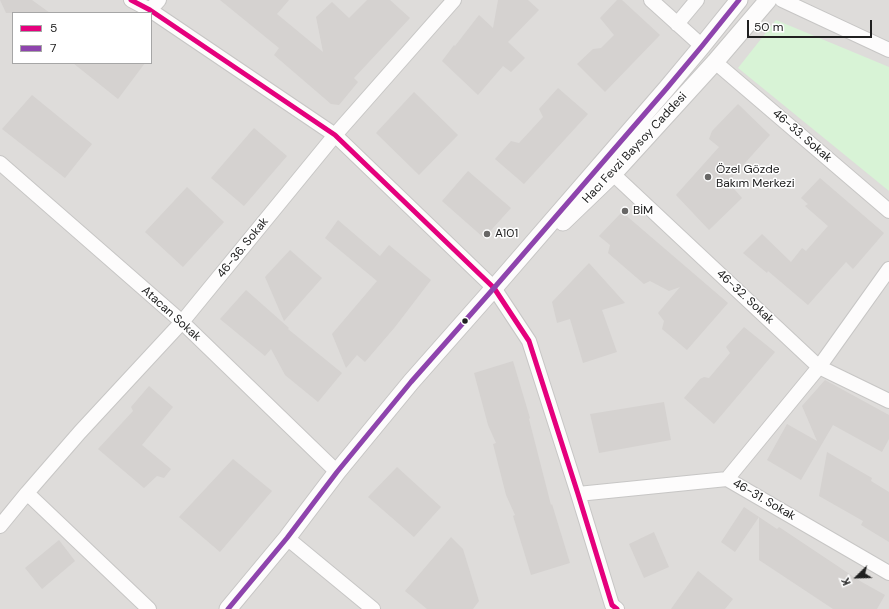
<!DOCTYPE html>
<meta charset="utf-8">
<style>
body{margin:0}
#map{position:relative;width:889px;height:609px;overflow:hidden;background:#efece9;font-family:"DM Sans",sans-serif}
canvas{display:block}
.legend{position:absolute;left:12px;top:12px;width:140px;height:52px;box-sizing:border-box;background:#fff;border:1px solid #a6a6a6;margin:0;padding:5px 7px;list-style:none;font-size:12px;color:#202020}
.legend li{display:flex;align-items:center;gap:8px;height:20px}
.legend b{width:20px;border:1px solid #a6a6a6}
.north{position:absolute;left:837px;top:557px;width:40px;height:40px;-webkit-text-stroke:3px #fff;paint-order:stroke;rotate:247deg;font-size:11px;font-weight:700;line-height:16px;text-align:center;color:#202020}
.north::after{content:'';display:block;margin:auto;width:14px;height:18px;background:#202020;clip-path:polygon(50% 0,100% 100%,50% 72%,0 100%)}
.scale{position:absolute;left:747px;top:20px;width:125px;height:18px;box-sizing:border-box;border:2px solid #202020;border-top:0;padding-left:5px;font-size:12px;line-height:14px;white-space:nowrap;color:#202020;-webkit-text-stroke:3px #fff;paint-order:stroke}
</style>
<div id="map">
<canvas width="889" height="609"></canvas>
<ul class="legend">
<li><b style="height:5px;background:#e5007d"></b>5</li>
<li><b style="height:5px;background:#8e44ad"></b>7</li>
</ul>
<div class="north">K</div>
<div class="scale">50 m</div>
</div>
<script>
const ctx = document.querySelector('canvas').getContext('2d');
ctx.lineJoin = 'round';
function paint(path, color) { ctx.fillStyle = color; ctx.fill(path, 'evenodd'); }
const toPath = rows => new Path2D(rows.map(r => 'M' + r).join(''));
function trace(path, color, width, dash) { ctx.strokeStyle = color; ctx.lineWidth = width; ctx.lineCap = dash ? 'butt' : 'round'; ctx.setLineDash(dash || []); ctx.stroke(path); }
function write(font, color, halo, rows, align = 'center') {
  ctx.font = font + ' "DM Sans",sans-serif'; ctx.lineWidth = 3; ctx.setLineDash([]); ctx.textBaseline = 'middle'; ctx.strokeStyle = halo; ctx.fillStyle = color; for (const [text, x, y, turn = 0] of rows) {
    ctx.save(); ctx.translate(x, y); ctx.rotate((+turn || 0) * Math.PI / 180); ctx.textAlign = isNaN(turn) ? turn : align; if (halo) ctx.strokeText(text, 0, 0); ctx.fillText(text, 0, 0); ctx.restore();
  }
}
const residential = toPath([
 [0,0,889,0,889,609,0,609],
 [13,13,151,13,151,63,13,63]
]);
const park = toPath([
 [776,20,889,67,889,191,738,68]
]);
const building = toPath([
 [0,0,32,0,50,13,6,13],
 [220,0,289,0,277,14,323,52,316,17,332,2,349,18,367,0,390,0,410,18,354,78,358,82,339,105,331,104,274,55,279,48],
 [498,0,528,0,539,10,508,42,525,58,511,72,503,66,478,95,442,61,454,45,455,46,479,15,493,28],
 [617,0,622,0,660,35,605,92,577,64,593,49,601,48,614,35,600,18],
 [73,63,145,63,118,99],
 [558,88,588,114,524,184,495,159,511,141,519,143,543,117,539,109],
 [414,92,458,135,419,175,376,133],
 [32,95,92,144,65,178,2,129],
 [738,104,770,135,728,182,742,198,709,230,676,195,719,147,709,139,712,131],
 [254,128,287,156,244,206,211,178],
 [468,171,511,208,484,238,442,201],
 [820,178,884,233,853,269,846,262,808,305,768,271,767,273,743,253,762,234,791,262,802,248,806,251,828,226,805,206,808,204,801,198],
 [187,187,224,222,183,267,145,232],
 [622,212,728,303,687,350,662,329,664,321,658,313,680,287,669,291,650,281,644,284,608,253,610,245,599,236],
 [338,220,380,256,389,245,431,280,395,327,365,362,357,355,346,368,332,334,377,281,325,238],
 [290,250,322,278,284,321,265,277],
 [589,263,625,303,602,310,617,352,583,363,570,319,557,323,552,302],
 [246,290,289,328,288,329,342,373,318,402,285,375,271,349,265,356,220,319],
 [744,327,775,352,714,424,684,398,700,379,704,377,709,378,730,353,726,347],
 [513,361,530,418,529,419,551,505,552,504,570,563,531,575,513,516,515,515,506,495,493,444,496,443,488,425,474,373],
 [825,380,889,415,889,439,882,452,833,425,801,480,767,460,787,424,817,441,802,406],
 [149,386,173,407,142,445,171,469,164,478,157,476,144,488,98,449,133,411,131,407],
 [664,402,671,440,599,453,590,414],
 [827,452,872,478,871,481,889,492,889,542,861,525,863,521,819,496],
 [233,459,272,491,220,552,179,517],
 [397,467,441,507,414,537,368,497],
 [744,507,759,517,735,552,721,542],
 [759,517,777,529,779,527,860,581,885,595,877,609,833,609,759,560],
 [654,532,669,567,644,578,629,544],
 [451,537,463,549,479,601,473,609,427,609,405,591],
 [59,540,75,561,42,589,25,568],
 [698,571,733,599,725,609,671,609]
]);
const minor = toPath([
 [131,0,150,10,335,135,494,288,529,341,578,494,612,605,617,609],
 [651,0,702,46],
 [782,0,889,50],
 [150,10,159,0],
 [677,24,697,0],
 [715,62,889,211],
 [0,163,182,322,337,472],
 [613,174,819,367,889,401],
 [727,479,819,367,889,269],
 [27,493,149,609],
 [578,494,727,479,889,573],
 [0,526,27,493,80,432,182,322,335,135,454,0],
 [287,538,373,609]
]);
const tertiary = toPath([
 [563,222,613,174,715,62,768,0],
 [228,609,287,538,337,472,411,382,494,288,667,88,702,46,739,0]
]);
const bus1 = toPath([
 [131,0,150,10,335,135,494,288,529,341,578,494,612,605,617,609]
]);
const bus2 = toPath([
 [228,609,287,538,337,472,411,382,494,288,667,88,702,46,739,0]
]);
const markers = [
 [708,177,4,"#686766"],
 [625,211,4,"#686766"],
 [487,234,4,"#686766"],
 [465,321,3.5,"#202020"]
];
const streetNames = [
 ["46-33. Sokak",802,136,41],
 ["Hacı Fevzi Baysoy Caddesi",635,148,-47],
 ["46-36. Sokak",243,248,-51],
 ["46-32. Sokak",745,297,43],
 ["Atacan Sokak",171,314,42],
 ["46-31. Sokak",764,500,30]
];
const poiNames = [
 ["Özel Gözde",716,170],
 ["Bakım Merkezi",716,184],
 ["BİM",633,211],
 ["A101",495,234]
];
paint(residential, '#dedcda');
paint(park, '#d8f3d6');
paint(building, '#d5d2d0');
trace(minor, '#c7c6c5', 16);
trace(tertiary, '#c7c6c5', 19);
trace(minor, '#fdfcfc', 14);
trace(tertiary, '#fdfcfc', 17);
trace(bus1, '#e5007d', 5);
trace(bus2, '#8e44ad', 5);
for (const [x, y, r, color] of markers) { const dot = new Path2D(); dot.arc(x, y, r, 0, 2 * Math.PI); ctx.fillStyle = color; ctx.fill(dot); trace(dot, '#fff', 1.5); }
write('12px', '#202020', '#fff', streetNames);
write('12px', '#202020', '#fff', poiNames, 'left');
</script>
